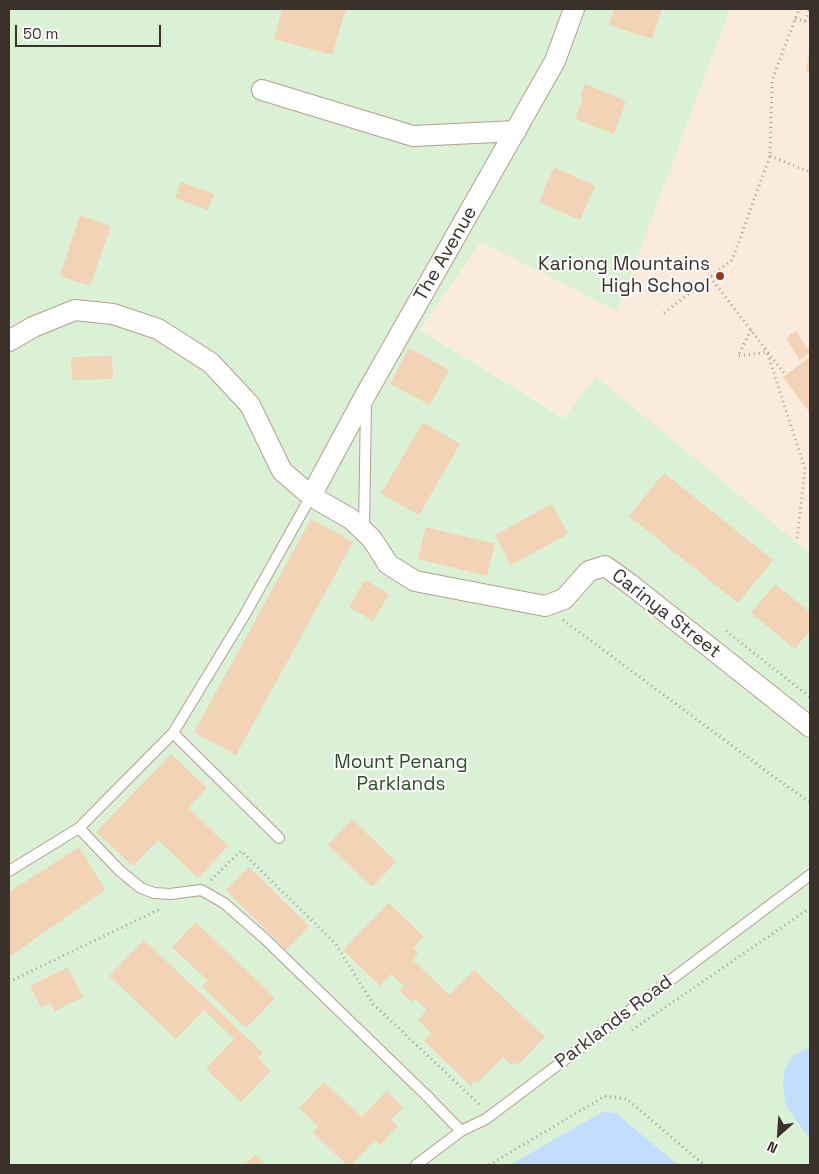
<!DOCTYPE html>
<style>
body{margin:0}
#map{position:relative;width:819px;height:1174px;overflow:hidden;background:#fdf9f5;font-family:"Space Grotesk",sans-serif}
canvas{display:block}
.frame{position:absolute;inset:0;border:10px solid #39312a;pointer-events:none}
.north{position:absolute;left:754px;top:1109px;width:50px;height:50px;-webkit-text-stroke:4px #fff;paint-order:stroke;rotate:206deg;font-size:14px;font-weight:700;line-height:20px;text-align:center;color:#39312a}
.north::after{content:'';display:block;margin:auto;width:18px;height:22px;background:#39312a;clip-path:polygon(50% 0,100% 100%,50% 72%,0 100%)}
.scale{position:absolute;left:15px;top:25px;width:146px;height:22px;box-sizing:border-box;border:2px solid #39312a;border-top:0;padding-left:6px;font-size:15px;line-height:18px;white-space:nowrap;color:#39312a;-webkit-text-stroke:4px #fff;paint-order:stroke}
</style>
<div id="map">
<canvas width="819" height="1174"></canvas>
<div class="frame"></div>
<div class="north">N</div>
<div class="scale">50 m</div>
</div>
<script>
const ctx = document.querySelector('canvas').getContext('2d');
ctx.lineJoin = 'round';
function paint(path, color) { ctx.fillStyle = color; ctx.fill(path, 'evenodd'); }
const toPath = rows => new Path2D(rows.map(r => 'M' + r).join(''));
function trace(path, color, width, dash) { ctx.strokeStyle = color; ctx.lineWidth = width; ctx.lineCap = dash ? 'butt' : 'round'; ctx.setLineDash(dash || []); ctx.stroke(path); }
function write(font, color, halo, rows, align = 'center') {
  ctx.font = font + ' "Space Grotesk",sans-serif'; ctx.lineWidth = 4; ctx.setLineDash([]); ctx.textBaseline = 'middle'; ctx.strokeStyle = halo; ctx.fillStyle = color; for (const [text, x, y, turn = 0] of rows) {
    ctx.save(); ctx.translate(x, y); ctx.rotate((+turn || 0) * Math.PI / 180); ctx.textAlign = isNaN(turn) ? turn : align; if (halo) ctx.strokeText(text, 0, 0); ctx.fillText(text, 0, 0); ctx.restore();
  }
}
const built = toPath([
 [730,9,810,9,810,553,596,378,565,418,420,330,481,242,617,310]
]);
const green = toPath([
 [9,9,730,9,617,311,481,242,420,330,564,418,596,377,810,553,810,1165,9,1165]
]);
const water = toPath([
 [810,1044,810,1139,786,1106,783,1087,784,1071,792,1057,809,1047],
 [604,1111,617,1114,678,1165,510,1165]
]);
const building = toPath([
 [282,9,346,9,332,55,274,39],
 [614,9,662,9,652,39,609,25],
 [809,51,810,51,810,72,806,71],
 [585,84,622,99,621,100,626,102,614,134,575,119,583,97,580,96],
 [554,167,595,186,580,220,539,202],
 [181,182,214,194,208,210,175,198],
 [80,215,111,226,90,286,60,276],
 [796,331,810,352,800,360,786,338],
 [409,348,449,370,430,405,390,384],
 [112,356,113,379,72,380,71,357],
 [810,357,810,413,783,377],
 [423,422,460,444,419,515,381,494],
 [664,473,773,560,738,603,629,516],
 [552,504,568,534,511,565,495,535],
 [311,519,353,542,236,755,194,732],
 [426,527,495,544,487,576,418,559],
 [365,580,389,594,373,621,349,607],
 [775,584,810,612,810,630,795,649,751,613],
 [171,754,207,788,188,808,228,846,198,878,158,840,133,866,96,832],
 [352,819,396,862,372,887,328,845],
 [79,847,105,890,9,957,9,892],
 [249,867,309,926,286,950,226,890],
 [389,903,424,937,413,948,418,954,413,960,449,995,474,970,545,1037,518,1065,515,1062,512,1065,503,1057,478,1083,475,1081,471,1086,424,1041,431,1033,418,1020,427,1010,415,999,412,1002,399,990,404,986,391,974,380,986,343,950],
 [196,922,275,998,246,1028,202,987,219,968,207,980,172,947],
 [144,940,263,1053,258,1058,271,1071,241,1102,206,1069,234,1039,204,1010,176,1039,109,976],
 [68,967,83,997,55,1011,51,1003,41,1008,30,986],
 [324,1082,362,1117,386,1091,403,1107,391,1120,398,1126,380,1145,375,1140,351,1165,347,1165,313,1133,318,1126,299,1108],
 [255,1155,266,1165,248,1165,246,1163]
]);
const path = toPath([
 [795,19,810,22],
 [805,21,810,9],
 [770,156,810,172],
 [710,277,784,373],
 [664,313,732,260,770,156,772,80,799,9],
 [751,330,738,356,767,352,805,469,797,539],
 [563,620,785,785,810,802],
 [726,631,810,697],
 [211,880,241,851,335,943,373,1004,481,1106],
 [9,982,162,908],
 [632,1030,810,908],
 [489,1165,605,1096,627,1099,704,1165]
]);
const service = toPath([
 [364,530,366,402],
 [173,733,279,838],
 [79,828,120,871,141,888,154,893,170,894,201,890,224,903,264,938,426,1095,461,1131],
 [9,871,79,828,173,733,244,616,311,496],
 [416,1165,461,1131,486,1119,810,875]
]);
const minor = toPath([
 [262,90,413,136,516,131],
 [9,341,33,327,75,310,113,314,158,329,211,363,250,405,282,471,311,496,351,519,372,539,388,564,415,581,545,606,564,599,589,571,605,566,630,584,810,727],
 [311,496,366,394,555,61,574,9]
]);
const markers = [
 [720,276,5,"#9c3517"]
];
const streetNames = [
 ["The Avenue",446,254,-60],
 ["Carinya Street",666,614,38],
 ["Parklands Road",614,1022,-37]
];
const poiNames = [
 ["Kariong Mountains",710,265],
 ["High School",710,287]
];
const parkNames = [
 ["Mount Penang",401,763],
 ["Parklands",401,785]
];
paint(built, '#fbebdc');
paint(green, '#daf1d5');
paint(water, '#c3ddfe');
paint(building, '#f3d3b5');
trace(service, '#b39f8d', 12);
trace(minor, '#b39f8d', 22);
trace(path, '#a49e99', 3, [1, 4]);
trace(service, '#fff', 10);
trace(minor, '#fff', 20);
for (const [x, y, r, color] of markers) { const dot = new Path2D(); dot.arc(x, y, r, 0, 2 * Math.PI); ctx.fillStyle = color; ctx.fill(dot); trace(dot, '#fff', 2); }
write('19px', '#39312a', '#fff', streetNames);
write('19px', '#39312a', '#fff', poiNames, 'right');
write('19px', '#2a5023', '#fff', parkNames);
</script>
